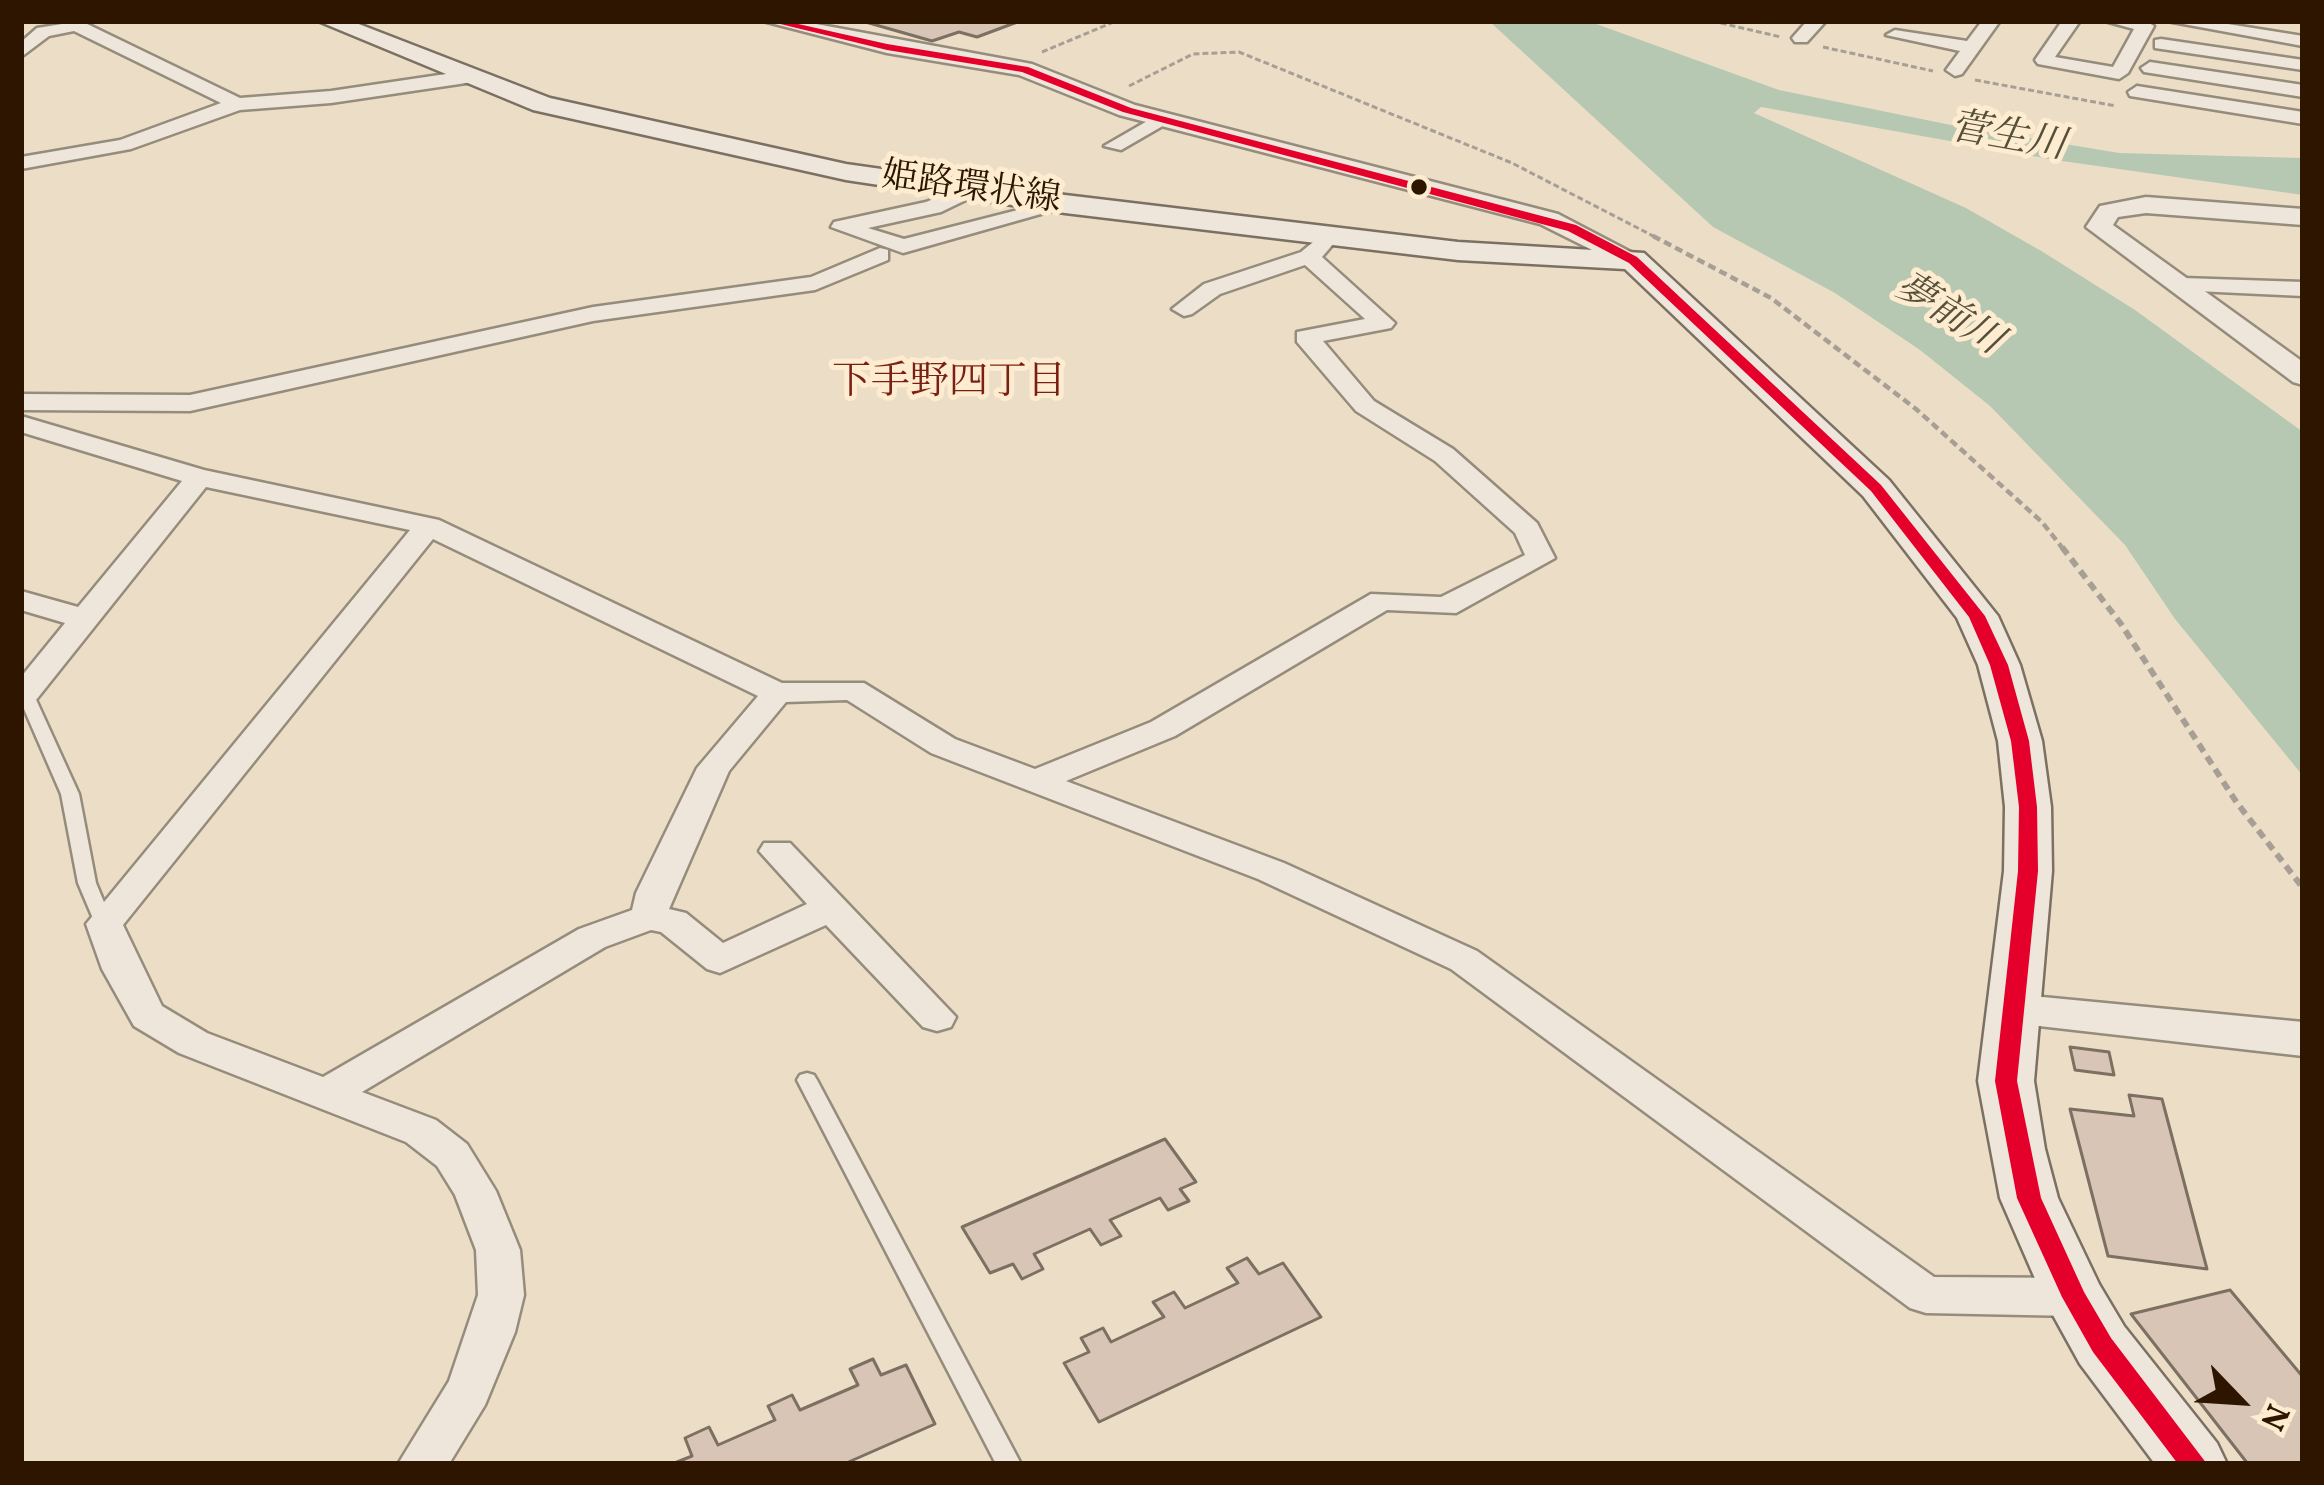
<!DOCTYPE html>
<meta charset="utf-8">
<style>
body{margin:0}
#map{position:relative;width:2324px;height:1485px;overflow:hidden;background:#ecdec6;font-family:Vollkorn,serif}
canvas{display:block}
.frame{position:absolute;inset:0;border:24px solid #2d1500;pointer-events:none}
.north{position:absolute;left:2180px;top:1341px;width:120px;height:120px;-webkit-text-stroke:9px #fdecd0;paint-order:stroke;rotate:115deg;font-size:33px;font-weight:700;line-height:48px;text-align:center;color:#2d1500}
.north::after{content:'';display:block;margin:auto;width:42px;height:54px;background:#2d1500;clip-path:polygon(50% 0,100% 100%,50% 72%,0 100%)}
</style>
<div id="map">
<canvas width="2324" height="1485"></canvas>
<div class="frame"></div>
<div class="north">N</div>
</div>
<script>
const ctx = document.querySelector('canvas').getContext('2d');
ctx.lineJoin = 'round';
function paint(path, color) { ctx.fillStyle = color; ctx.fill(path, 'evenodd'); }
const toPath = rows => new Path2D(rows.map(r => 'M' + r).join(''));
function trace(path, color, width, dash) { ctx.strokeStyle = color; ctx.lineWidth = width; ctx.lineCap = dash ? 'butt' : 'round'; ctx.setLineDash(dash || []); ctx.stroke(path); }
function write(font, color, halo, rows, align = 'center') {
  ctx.font = font + ' Vollkorn,"Noto Serif JP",serif'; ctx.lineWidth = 10; ctx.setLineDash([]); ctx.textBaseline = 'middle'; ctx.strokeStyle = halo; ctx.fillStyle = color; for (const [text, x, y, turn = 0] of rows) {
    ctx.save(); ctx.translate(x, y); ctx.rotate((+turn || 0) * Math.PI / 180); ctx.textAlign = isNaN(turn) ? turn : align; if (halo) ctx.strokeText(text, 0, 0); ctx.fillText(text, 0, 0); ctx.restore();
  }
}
const water = toPath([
 [1489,21,1588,21,1779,90,1951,125,2119,153,2303,158,2303,195,2055,160,1761,107,1754,113,1966,208,2043,252,2135,310,2303,432,2303,776,2175,619,2125,545,1990,406,1920,350,1835,293,1713,227]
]);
const building = toPath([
 [862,21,1020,21,977,37,959,32,932,41,862,21],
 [2070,1047,2109,1052,2114,1075,2075,1070,2070,1047],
 [2129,1095,2162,1099,2207,1269,2108,1256,2070,1109,2134,1116,2129,1095],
 [1165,1139,1196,1182,1180,1189,1189,1201,1168,1210,1160,1198,1110,1220,1121,1236,1101,1245,1090,1229,1034,1254,1043,1269,1022,1279,1013,1264,990,1273,962,1227,1165,1139],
 [1247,1258,1259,1274,1283,1263,1321,1317,1099,1422,1064,1363,1089,1352,1081,1338,1103,1328,1111,1342,1164,1317,1153,1302,1174,1292,1185,1308,1238,1283,1227,1268,1247,1258],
 [2230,1290,2303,1377,2303,1464,2248,1464,2131,1314,2230,1290],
 [873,1359,881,1375,906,1365,935,1424,844,1464,672,1464,692,1456,685,1438,709,1427,718,1445,775,1420,768,1406,792,1395,800,1410,858,1385,850,1369,873,1359]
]);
const pathFar2 = toPath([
 [1712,21,1781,37],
 [1823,47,1933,71],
 [1042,52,1116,21],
 [1975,80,2116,106],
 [1129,86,1193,54,1239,52,1512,163,1659,239]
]);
const pathFar1 = toPath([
 [1653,236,1771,298,1916,409,2042,522,2064,550]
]);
const path = toPath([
 [2062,547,2121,624,2237,803,2303,888]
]);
const service = toPath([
 [25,688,33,693,79,794,96,883,113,924,111,928,97,928,78,883,61,794,21,702,21,689,25,688],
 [807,1073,814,1075,817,1080,1021,1464,996,1464,797,1080,800,1075,807,1073]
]);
const minor = toPath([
 [81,21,240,98,331,91,473,70,482,76,473,82,331,103,240,110,131,149,21,169,21,157,120,140,221,103,74,31,49,36,21,57,21,42,37,28,81,21],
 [1807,21,1826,21,1807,42,1795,42,1792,38,1807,21],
 [1982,21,2000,21,1962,74,1955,76,1946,70,1960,51,1886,35,1895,30,1967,41,1982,21],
 [2062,21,2080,21,2055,57,2113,67,2134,29,2105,21,2146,21,2154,26,2128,73,2119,79,2038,64,2035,60,2062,21],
 [2167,21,2209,21,2303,36,2303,46,2167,21],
 [2161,39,2303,60,2303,70,2155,48,2155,40,2161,39],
 [2150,62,2303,85,2303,97,2144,72,2141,68,2150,62],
 [2137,86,2303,112,2303,124,2130,96,2128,92,2137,86],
 [1156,116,1173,120,1121,150,1104,146,1156,116],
 [969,185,976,187,976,195,941,212,868,228,904,239,1065,198,1076,204,903,253,831,227,834,222,926,202,969,185],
 [1329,229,1340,236,1322,257,1395,323,1391,328,1323,341,1374,401,1453,449,1537,523,1555,558,1456,613,1387,610,1175,736,1066,781,1284,863,1477,951,1934,1277,2074,1278,2090,1284,2097,1297,2090,1310,2074,1316,1926,1313,1910,1308,1451,969,1258,879,931,753,847,700,786,702,729,771,669,909,686,913,723,943,807,904,759,851,764,843,790,843,956,1017,951,1027,937,1031,923,1027,826,925,720,973,707,969,661,932,651,930,605,947,362,1092,436,1120,467,1144,496,1191,520,1250,524,1295,515,1332,485,1405,449,1464,398,1464,449,1381,478,1295,476,1250,455,1195,437,1166,406,1142,179,1053,134,1026,102,969,86,924,410,530,206,487,36,700,21,702,21,677,65,623,21,610,21,591,78,607,182,481,21,432,21,416,204,470,439,520,782,683,864,683,955,739,1035,769,1151,722,1371,594,1441,597,1525,555,1515,533,1435,461,1356,411,1297,342,1297,332,1365,319,1305,265,1220,294,1192,314,1184,316,1172,309,1204,284,1301,252,1329,229],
 [433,539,758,696,697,768,636,893,632,910,579,929,323,1077,207,1033,162,1006,123,925,433,539],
 [880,248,888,250,888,260,815,290,593,321,190,411,21,410,21,394,190,395,593,307,811,277,880,248],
 [2183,278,2303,282,2303,296,2175,290,2171,285,2183,278]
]);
const tertiary = toPath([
 [763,21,800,21,1032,64,1135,105,1558,214,1646,260,1642,266,1624,266,1540,224,1119,115,1019,75,887,53,763,21],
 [2146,197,2303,209,2303,225,2146,213,2118,217,2113,225,2303,362,2303,385,2293,382,2086,227,2100,206,2146,197],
 [2011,994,2303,1022,2303,1056,1995,1021,1988,1010,1995,999,2011,994]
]);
const secondary = toPath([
 [318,21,351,21,550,98,846,164,1065,195,1458,242,1644,253,1889,480,1998,616,2020,665,2042,741,2051,807,2052,871,2034,1081,2045,1149,2058,1198,2099,1284,2124,1326,2217,1443,2227,1464,2155,1464,2080,1364,2043,1297,2000,1198,1978,1081,2004,871,2005,807,1998,741,1978,665,1957,618,1863,496,1625,269,1458,260,1065,213,846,180,533,110,318,21]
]);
const bus1 = toPath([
 [768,21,785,21,887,44,1028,67,1131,108,1576,225,1637,257,1881,485,1985,616,2008,665,2029,741,2037,807,2038,871,2017,1081,2041,1198,2084,1292,2111,1338,2207,1464,2178,1464,2093,1352,2062,1297,2017,1198,1995,1081,2018,871,2019,807,2011,741,1990,665,1969,617,1871,491,1629,263,1568,231,1123,112,1022,72,887,50,768,21]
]);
const markers = [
 [1419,187,10,"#2d1500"]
];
const farStreetnames = [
 ["姫路環状線",971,191,8]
];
const farWaternames = [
 ["菅生川",2007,140,10],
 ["夢前川",1947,317,32]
];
const farNeighbourhoodnames = [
 ["下手野四丁目",949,386]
];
paint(water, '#b7c8b2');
paint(building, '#d8c5b6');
trace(building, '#7b7061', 3);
trace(service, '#968c7c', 5);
trace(minor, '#968c7c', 5);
trace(tertiary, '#968c7c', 5);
trace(secondary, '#7b7061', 5);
trace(pathFar2, '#a79f95', 3, [6, 3]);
trace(pathFar1, '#a79f95', 4.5, [8, 4.5]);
trace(path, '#a79f95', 6, [9, 6]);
paint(service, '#eee6db');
paint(minor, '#eee6db');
paint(tertiary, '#eee6db');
paint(secondary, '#eee6db');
paint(bus1, '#e4002b');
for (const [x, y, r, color] of markers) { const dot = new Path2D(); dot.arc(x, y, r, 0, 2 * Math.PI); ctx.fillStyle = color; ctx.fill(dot); trace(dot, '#fdecd0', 4.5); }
write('36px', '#2d1500', '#fdecd0', farStreetnames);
write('italic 39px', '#55503b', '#fdecd0', farWaternames);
write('39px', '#7a1f14', '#fdecd0', farNeighbourhoodnames);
</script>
